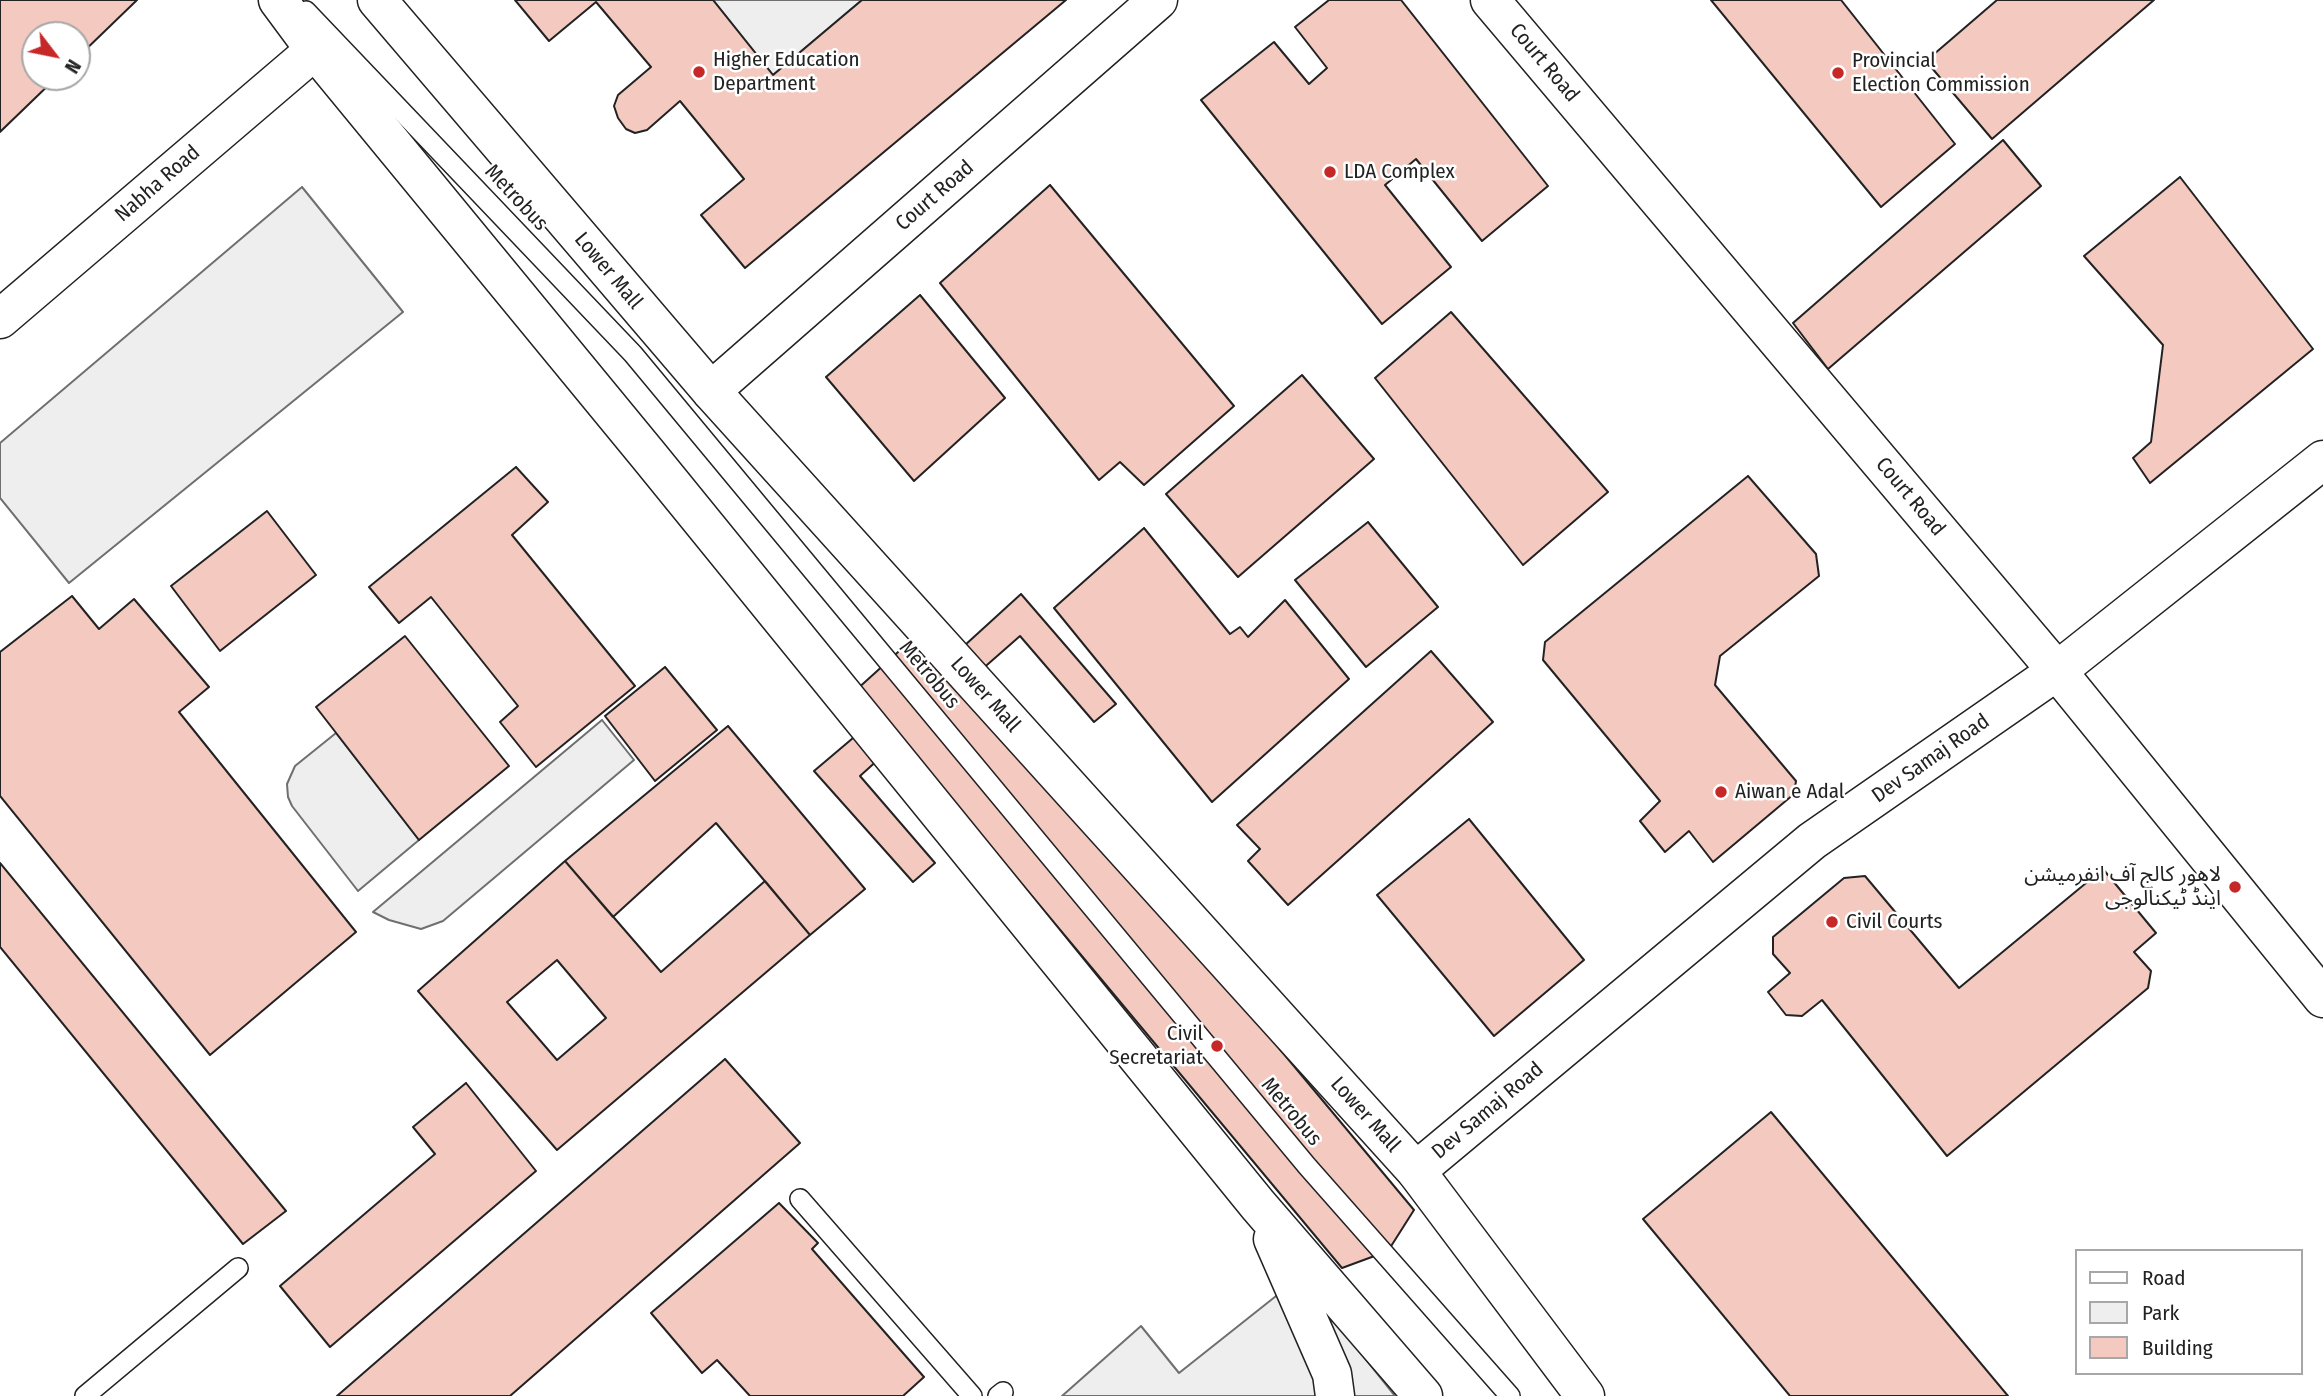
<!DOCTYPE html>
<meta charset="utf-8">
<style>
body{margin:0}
#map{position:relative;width:2323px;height:1396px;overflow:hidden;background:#fff;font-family:"Fira Sans Condensed",sans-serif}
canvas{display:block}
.legend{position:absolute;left:2075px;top:1249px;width:228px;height:126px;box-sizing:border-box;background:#fff;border:2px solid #a7a7a7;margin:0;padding:9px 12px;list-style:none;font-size:21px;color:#222}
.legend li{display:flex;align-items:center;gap:14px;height:35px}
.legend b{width:35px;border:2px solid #a7a7a7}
.north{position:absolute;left:21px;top:21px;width:70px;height:70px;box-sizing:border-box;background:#fff;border:2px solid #a7a7a7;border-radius:50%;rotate:122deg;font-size:19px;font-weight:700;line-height:28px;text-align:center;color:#222}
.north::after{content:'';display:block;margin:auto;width:24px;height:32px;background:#c62828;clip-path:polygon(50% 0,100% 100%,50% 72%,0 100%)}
</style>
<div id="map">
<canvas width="2323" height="1396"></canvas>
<ul class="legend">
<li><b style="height:9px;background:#fff"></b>Road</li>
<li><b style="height:19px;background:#eee"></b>Park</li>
<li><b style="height:19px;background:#f3c9c0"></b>Building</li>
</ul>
<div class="north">N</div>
</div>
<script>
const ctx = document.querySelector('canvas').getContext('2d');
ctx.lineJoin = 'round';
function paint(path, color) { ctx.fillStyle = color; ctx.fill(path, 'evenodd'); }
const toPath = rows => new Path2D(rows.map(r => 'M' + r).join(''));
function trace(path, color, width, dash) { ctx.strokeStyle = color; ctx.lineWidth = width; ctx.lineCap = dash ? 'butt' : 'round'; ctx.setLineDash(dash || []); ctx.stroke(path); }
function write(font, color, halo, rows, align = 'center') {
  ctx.font = font + ' "Fira Sans Condensed","Noto Sans Arabic",sans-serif'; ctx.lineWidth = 5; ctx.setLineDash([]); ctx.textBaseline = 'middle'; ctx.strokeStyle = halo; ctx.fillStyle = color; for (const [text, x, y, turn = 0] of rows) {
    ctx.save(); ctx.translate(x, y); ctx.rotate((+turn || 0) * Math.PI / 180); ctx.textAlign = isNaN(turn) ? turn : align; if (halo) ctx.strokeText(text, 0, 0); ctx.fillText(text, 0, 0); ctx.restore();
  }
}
const green = toPath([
 [713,0,862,0,773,75,713,0],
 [302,187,403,312,69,583,0,498,0,443,302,187],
 [602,720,634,760,443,921,421,929,389,920,373,912,602,720],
 [336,733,419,840,358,891,292,806,288,797,287,784,295,766,336,733],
 [1300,1277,1395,1396,1062,1396,1141,1326,1179,1373,1300,1277]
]);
const building = toPath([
 [0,0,137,0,77,58,77,35,35,35,35,77,57,77,0,132,0,0],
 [515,0,713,0,773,75,862,0,1066,0,745,268,701,215,744,179,680,101,647,130,635,133,626,129,618,118,614,106,618,95,651,67,596,2,549,41,515,0],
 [1329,0,1401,0,1548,186,1482,241,1416,159,1385,185,1451,267,1382,324,1201,100,1274,42,1309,84,1327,68,1295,27,1329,0],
 [1711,0,1841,0,1955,144,1881,207,1711,0],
 [1997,0,2154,0,1992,139,1926,61,1997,0],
 [2003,140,2041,186,1828,369,1793,323,2003,140],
 [2180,177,2313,349,2150,483,2133,458,2151,442,2163,345,2084,256,2180,177],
 [1050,185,1234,406,1144,485,1120,462,1099,480,940,283,1050,185],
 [920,295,1005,398,914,481,826,377,920,295],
 [1451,312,1608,492,1523,565,1375,378,1451,312],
 [1302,375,1374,459,1238,577,1166,494,1302,375],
 [516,467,548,502,512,535,635,686,536,767,500,722,518,706,431,597,399,623,369,587,516,467],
 [1748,476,1816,554,1819,576,1720,656,1715,685,1796,781,1794,794,1713,862,1689,831,1665,852,1640,821,1660,801,1543,660,1545,642,1748,476],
 [267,511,316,575,220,651,171,586,267,511],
 [1368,522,1438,607,1366,667,1295,580,1368,522],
 [1144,528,1230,634,1240,627,1248,637,1285,600,1349,679,1212,802,1054,608,1144,528],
 [1021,594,1116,704,1094,722,1020,636,971,679,1414,1210,1388,1251,1342,1268,901,739,860,776,935,863,913,882,814,771,879,716,855,691,928,625,953,656,1021,594],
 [72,596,99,629,134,599,209,687,179,712,356,932,210,1055,0,796,0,652,72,596],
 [405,636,509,766,419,840,316,707,405,636],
 [1431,651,1493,722,1288,905,1248,861,1260,849,1237,825,1431,651],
 [665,667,717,730,655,781,605,716,665,667],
 [728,726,865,889,810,935,716,823,613,917,565,861,728,726],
 [1469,819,1584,960,1494,1036,1377,895,1469,819],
 [565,861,661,972,765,881,810,935,557,1150,418,991,565,861],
 [557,960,606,1018,557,1060,507,1002,557,960],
 [0,863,286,1211,243,1244,0,947,0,863],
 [2103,869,2156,933,2134,952,2151,971,2148,988,1947,1156,1822,1000,1802,1016,1786,1015,1768,992,1790,973,1773,954,1773,937,1844,878,1865,876,1959,988,2103,869],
 [725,1059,800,1143,510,1396,337,1396,725,1059],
 [466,1083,536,1171,330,1347,280,1286,435,1154,413,1127,466,1083],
 [1771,1112,2008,1396,1790,1396,1643,1219,1771,1112],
 [779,1203,818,1243,812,1249,924,1377,903,1396,750,1396,717,1360,702,1373,651,1313,779,1203]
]);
const lane = toPath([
 [306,11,633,354,1307,1166,1510,1396],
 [800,1199,972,1396],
 [85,1396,238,1268],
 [998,1396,1003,1392]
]);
const street = toPath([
 [1490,0,2057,671,2323,998],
 [711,391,1158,0]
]);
const secondary = toPath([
 [0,319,315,50],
 [1416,1171,1812,841,2057,671,2323,460]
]);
const primary = toPath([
 [278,0,315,50,649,456,1258,1205,1423,1396],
 [377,0,711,391,1416,1171,1585,1396],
 [1273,1239,1332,1374,1335,1396]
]);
const markers = [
 [699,72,7,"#c62828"],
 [1838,73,7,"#c62828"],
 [1330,172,7,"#c62828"],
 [1721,792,7,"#c62828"],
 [2235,887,7,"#c62828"],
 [1832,922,7,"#c62828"],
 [1217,1046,7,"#c62828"]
];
const poiNames = [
 ["Higher Education",713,60],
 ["Department",713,84],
 ["Provincial",1852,61],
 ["Election Commission",1852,85],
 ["LDA Complex",1344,172],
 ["Aiwan e Adal",1735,792],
 ["لاھور کالج آف انفرمیشن",2221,875,"right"],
 ["اینڈ ٹیکنالوجی",2221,899,"right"],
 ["Civil Courts",1846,922],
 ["Civil",1203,1034,"right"],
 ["Secretariat",1203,1058,"right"]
];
const streetNames = [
 ["Court Road",1544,63,50],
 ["Nabha Road",158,184,-41],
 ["Court Road",935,196,-41],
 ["Metrobus",516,198,47],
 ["Lower Mall",608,271,50],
 ["Court Road",1910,497,50],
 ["Metrobus",929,675,50],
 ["Lower Mall",985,695,48],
 ["Dev Samaj Road",1931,759,-35],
 ["Dev Samaj Road",1488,1111,-40],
 ["Metrobus",1291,1112,50],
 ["Lower Mall",1365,1115,48]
];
paint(green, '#eee');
trace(green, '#6f6f6f', 2);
paint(building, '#f3c9c0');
trace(building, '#222', 2);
trace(lane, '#222', 22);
trace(street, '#222', 41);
trace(secondary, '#222', 41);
trace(primary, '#222', 41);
trace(lane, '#fff', 19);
trace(street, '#fff', 38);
trace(secondary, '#fff', 38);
trace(primary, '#fff', 38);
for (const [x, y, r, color] of markers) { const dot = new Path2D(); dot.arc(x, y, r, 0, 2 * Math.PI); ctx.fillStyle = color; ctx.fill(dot); trace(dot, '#fff', 2.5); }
write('21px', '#222', '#fff', poiNames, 'left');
write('21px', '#222', '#fff', streetNames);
</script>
